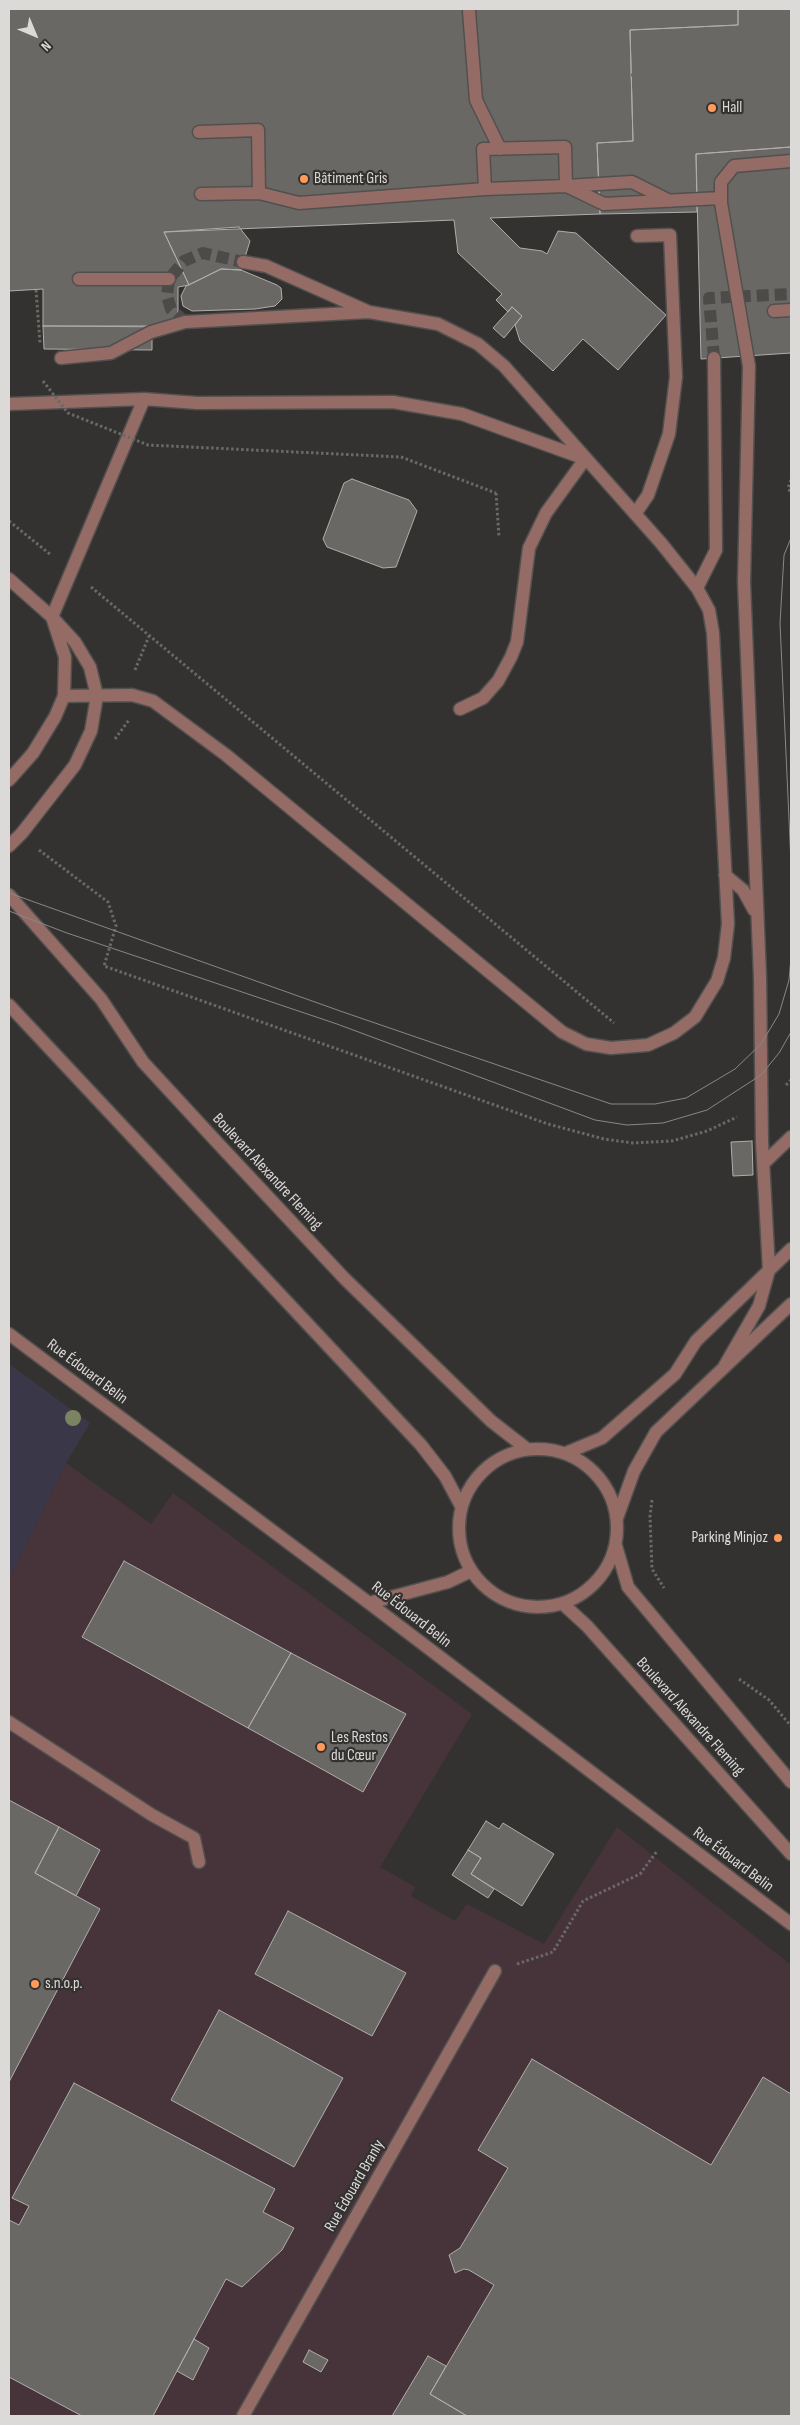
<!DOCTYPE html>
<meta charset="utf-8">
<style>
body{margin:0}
#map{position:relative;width:800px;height:2425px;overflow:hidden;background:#343230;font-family:"Sofia Sans Condensed",sans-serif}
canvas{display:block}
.frame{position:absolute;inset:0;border:10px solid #dbdad9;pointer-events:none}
.north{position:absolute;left:10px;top:10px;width:50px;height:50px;-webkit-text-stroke:4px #343230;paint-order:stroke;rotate:135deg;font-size:14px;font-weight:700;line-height:20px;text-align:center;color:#dbdad9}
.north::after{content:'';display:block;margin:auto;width:18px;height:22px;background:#dbdad9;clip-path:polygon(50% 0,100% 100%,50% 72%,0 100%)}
</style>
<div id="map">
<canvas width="800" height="2425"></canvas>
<div class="frame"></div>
<div class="north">N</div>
</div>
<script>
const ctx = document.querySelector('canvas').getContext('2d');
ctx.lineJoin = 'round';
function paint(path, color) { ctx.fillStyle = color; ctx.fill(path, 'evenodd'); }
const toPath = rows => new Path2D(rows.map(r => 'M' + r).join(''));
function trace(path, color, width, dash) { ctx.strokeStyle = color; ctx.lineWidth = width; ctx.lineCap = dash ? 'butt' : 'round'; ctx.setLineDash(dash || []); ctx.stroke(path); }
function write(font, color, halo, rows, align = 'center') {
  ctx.font = font + ' "Sofia Sans Condensed",sans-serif'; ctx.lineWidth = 4.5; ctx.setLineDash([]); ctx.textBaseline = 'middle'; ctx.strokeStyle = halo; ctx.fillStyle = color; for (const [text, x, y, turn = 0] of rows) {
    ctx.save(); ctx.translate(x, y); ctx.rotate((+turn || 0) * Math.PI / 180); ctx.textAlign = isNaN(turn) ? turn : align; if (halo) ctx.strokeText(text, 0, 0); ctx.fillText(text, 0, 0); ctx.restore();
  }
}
const commercial = toPath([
 [9,1364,90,1423,66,1463,9,1579]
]);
const industrial = toPath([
 [66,1463,151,1524,173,1493,472,1714,380,1867,415,1887,411,1896,455,1921,467,1904,544,1944,617,1827,791,1965,791,2416,9,2416,9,1579]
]);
const building = toPath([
 [9,9,738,9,738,25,630,30,633,141,597,143,600,214,490,218,520,248,542,251,547,254,558,231,576,233,666,315,618,370,583,339,553,371,520,341,515,325,522,316,512,307,508,312,496,300,502,294,458,253,454,220,164,232,189,285,178,287,178,327,43,326,43,289,9,291,9,9],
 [738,9,791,9,791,147,696,154,697,212,600,214,597,143,633,141,630,30,738,25,738,9],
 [791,147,791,353,701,359,696,154,791,147],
 [239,227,250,241,241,270,221,269,189,285,164,232,239,227],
 [221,269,241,270,277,285,281,288,282,299,275,306,255,309,192,311,183,306,181,296,186,286,221,269],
 [512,307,522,316,504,338,493,328,512,307],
 [43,326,152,326,152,350,44,349,43,326],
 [352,479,409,500,417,511,396,567,383,568,327,547,323,539,344,483,352,479],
 [752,1141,753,1175,733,1176,731,1142,752,1141],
 [124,1561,291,1653,248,1728,82,1637,124,1561],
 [291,1653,406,1714,363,1792,248,1728,291,1653],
 [9,1800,59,1827,35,1873,100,1909,9,2082,9,1800],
 [486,1821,499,1829,503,1823,554,1854,522,1906,471,1874,481,1858,468,1850,486,1821],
 [59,1827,100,1850,76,1896,35,1873,59,1827],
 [468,1850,481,1858,471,1874,494,1889,488,1898,452,1875,468,1850],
 [288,1911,406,1973,372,2036,255,1974,288,1911],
 [219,2010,343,2078,294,2167,171,2100,219,2010],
 [532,2059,711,2165,763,2077,791,2094,791,2416,467,2416,430,2394,494,2285,469,2270,464,2269,455,2273,449,2255,460,2248,508,2168,478,2150,532,2059],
 [74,2083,275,2189,263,2212,294,2228,282,2250,242,2287,226,2279,153,2416,82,2416,9,2377,9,2220,19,2225,29,2206,12,2198,74,2083],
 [194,2339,209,2348,193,2380,177,2371,194,2339],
 [309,2350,328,2360,321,2372,303,2362,309,2350],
 [428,2356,446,2366,430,2394,467,2416,392,2416,428,2356]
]);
const minorTunnel = toPath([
 [185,322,171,309,167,296,169,279,184,261,203,253,243,262],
 [714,358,709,298,791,294]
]);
const path = toPath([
 [631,75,769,68],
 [36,290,40,343],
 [791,480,788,488,791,493],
 [496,493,499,537],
 [9,521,51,555],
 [91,587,614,1023],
 [135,670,149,636],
 [115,739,129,720],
 [39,850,108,902,116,926,104,966,548,1124,604,1139,633,1143,672,1141,707,1131,737,1117],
 [786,1085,791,1080],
 [652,1500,650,1516,652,1569,664,1588],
 [739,1679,769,1700,791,1726],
 [517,1964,553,1952,583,1901,640,1874,657,1851]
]);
const minor = toPath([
 [469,11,476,100,500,149],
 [199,132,258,130,259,193,201,194],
 [566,186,565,147,483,149,485,189,566,186,632,182,670,201],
 [569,187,604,204,721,198],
 [259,193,299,203,485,189],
 [243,262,266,266,367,311],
 [79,279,169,279],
 [774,311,791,310],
 [61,358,111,353,151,332,185,322,369,312,438,324,478,344,504,366,661,543,697,588,709,610,713,633,728,924,724,958,717,981,695,1017,674,1033,648,1045,611,1048,586,1044,562,1032,226,755,153,701,132,695,64,696],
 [9,404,144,399,197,403,393,402,462,414,583,458],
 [635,514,648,495,669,434,676,377,670,235,637,236],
 [9,579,52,617,75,642,90,667,97,696,91,731,75,765,22,833,9,846],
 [697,588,716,550,714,358],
 [460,709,483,698,498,681,511,657,517,642,529,548,546,513,585,459],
 [9,780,33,753,55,717,64,696,65,657,52,617,144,399],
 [725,875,743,890,754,910],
 [9,895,101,999,143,1062,214,1139,344,1278,491,1421,527,1449],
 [9,1005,421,1445,445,1476,461,1506],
 [763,1164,791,1137],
 [9,1334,369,1603,791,1924],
 [724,1367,759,1306,769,1270,762,1142,760,977,744,582,749,366,721,203,721,182,734,166,791,161],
 '459 1528a79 79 0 1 1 158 0a79 79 0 1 1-158 0Z',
 [566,1453,602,1438,675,1374,696,1341,791,1249],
 [617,1518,634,1471,656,1432,791,1304],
 [616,1546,628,1587,791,1782],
 [369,1603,448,1582,471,1571],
 [563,1604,587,1626,791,1854],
 [9,1722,152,1815,194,1838,199,1862],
 [243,2416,495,1971]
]);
const tram = toPath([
 [791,538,784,555,780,623,791,863],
 [9,893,343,1012,611,1104,655,1104,686,1098,735,1069,761,1044,779,1014,789,980,791,958],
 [9,911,67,933,337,1024,595,1120,627,1125,663,1123,707,1110,761,1075,779,1053,791,1032]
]);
const pathBridge = toPath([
 [43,381,68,413,148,445,401,457,496,493]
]);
const trees = [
 [73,1418]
];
const markers = [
 [712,108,5,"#ff9b5a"],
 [304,179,5,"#ff9b5a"],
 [778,1538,5,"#ff9b5a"],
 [321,1747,5,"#ff9b5a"],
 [35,1984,5,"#ff9b5a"]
];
const poiNames = [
 ["Hall",722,108],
 ["Bâtiment Gris",314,179],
 ["Parking Minjoz",768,1538,"right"],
 ["Les Restos",331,1738],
 ["du Cœur",331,1756],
 ["s.n.o.p.",45,1984]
];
const streetNames = [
 ["Boulevard Alexandre Fleming",267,1172,47],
 ["Rue Édouard Belin",87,1372,37],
 ["Rue Édouard Belin",411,1615,38],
 ["Boulevard Alexandre Fleming",690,1717,48],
 ["Rue Édouard Belin",733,1860,37],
 ["Rue Édouard Branly",355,2186,-60]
];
paint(commercial, '#3a3749');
paint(industrial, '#47343a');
paint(building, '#6a6865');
trace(building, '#b0adab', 1);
trace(minorTunnel, '#4d4b49', 12, [12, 6]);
trace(minor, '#52504e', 15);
trace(path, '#6a6967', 3, [2.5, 2.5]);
trace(minor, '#946c65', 12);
trace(tram, '#898886', 1);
trace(pathBridge, '#6a6967', 3, [2.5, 2.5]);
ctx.fillStyle = '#7a8461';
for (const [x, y] of trees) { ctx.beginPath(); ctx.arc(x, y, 8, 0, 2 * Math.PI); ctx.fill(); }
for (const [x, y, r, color] of markers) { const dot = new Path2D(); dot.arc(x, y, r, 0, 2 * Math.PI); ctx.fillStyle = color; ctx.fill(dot); trace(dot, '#343230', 2); }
write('16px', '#dbdad9', '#343230', poiNames, 'left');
write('16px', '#dbdad9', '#343230', streetNames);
</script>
